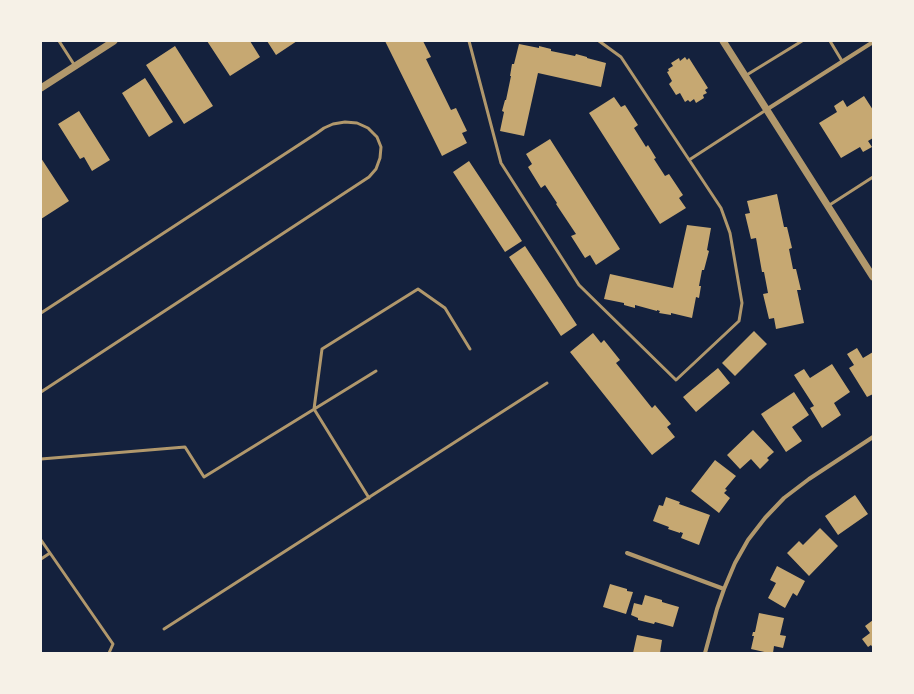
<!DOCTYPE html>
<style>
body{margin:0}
#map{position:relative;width:914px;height:694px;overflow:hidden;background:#14213d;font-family:"Fira Sans",sans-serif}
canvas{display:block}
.frame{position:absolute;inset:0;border:42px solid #f6f1e7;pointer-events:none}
</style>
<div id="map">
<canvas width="914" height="694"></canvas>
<div class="frame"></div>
</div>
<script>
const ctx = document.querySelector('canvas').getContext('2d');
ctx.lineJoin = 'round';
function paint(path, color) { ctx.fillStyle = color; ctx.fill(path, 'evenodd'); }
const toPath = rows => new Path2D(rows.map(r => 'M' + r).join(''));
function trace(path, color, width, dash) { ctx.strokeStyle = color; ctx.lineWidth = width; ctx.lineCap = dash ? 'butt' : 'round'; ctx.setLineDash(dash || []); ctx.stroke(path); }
const building = toPath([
 [207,41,250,41,260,57,230,76],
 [267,41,297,41,276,55],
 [385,41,423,41,431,57,426,59,451,110,456,108,467,131,462,133,467,143,442,156],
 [519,44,539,48,539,46,551,49,551,51,575,56,576,54,587,57,587,58,606,63,601,87,538,73,524,136,500,131,504,112,502,111,505,100,506,100,511,76,510,76,512,64,514,64],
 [175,46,213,106,184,124,146,65],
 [685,57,687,60,689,58,708,88,705,90,707,93,703,95,704,98,696,103,694,99,690,102,688,100,685,102,680,93,676,95,669,84,672,81,667,72,669,71,668,69,673,66,671,63,679,58,680,61],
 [145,78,173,122,149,137,122,93],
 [864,96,873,110,873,138,868,141,872,147,863,152,860,147,841,158,819,123,837,112,834,106,843,100,847,107],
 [614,97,621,107,625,105,638,125,634,128,646,147,648,145,656,158,654,159,665,176,669,174,683,195,679,198,686,208,660,224,589,113],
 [79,111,110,160,92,171,84,157,80,159,58,124],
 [550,139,620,249,596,265,590,255,585,258,571,236,576,234,556,204,557,203,545,185,541,188,528,167,532,164,526,154],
 [41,158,69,201,41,219],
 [469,161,522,241,505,252,453,172],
 [777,194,784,227,787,227,792,248,789,249,793,269,796,269,801,290,797,290,804,323,776,329,774,318,769,319,763,294,768,293,764,272,762,272,756,238,751,239,745,214,750,213,747,201],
 [687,225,711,228,707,250,709,251,704,270,702,270,699,286,701,286,699,298,696,297,692,318,671,313,671,315,659,313,660,311,657,310,657,311,635,305,635,308,624,305,624,303,604,299,610,274,673,288],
 [525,246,577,325,561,336,509,257],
 [754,331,767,344,735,376,722,363],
 [593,333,601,343,604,340,620,360,616,363,652,408,655,405,671,424,667,427,675,437,652,455,570,352],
 [857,348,863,358,873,352,873,394,867,397,849,368,854,365,847,354],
 [832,364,850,392,834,403,841,415,822,428,810,408,814,406,794,375,804,369,810,378],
 [718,368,730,383,696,412,683,397],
 [794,392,809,415,792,427,802,441,786,452,761,414],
 [753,430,774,452,767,458,769,460,760,469,751,459,740,469,727,455],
 [715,460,736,476,725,489,727,490,724,493,730,498,719,513,691,491],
 [855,495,868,514,838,535,825,516],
 [666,497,680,502,679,504,710,515,699,545,681,538,683,533,680,532,680,533,668,529,669,527,653,521,659,505,663,506],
 [820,528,838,546,809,576,787,553,799,541,803,545],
 [777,566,805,581,797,596,793,593,785,608,768,598,776,583,770,580],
 [610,584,627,589,627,591,633,592,626,614,603,607],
 [645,595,662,600,662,602,679,607,673,627,655,622,654,624,638,620,638,618,631,615,634,603,642,605],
 [759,613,784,618,780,635,786,636,783,648,774,646,773,653,769,653,751,649,754,636,752,636,753,632,755,632],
 [873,620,873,648,871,645,868,647,862,639,870,633,865,626],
 [637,635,662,640,660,653,633,653]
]);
const service = toPath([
 [59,41,75,66],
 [469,41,501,163,579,285,676,380,739,321,742,303,730,233,721,208,621,57,599,41],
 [830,41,842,61],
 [745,76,802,41],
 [689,160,766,110],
 [828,206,873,177],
 [41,313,317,133,324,128,333,124,345,122,357,123,368,128,377,137,381,147,380,158,376,169,369,177,41,392],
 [41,459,185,447,204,477,376,371],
 [369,498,314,409,322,349,418,289,445,308,470,349],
 [41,540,113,644,109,653],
 [41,559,50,553],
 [164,629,547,383]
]);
const minor = toPath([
 [766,110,873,42],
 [627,553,724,589],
 [705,653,717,609,724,589,735,563,748,540,765,518,784,498,809,479,873,437]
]);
const tertiary = toPath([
 [723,41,873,277],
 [41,88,114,41]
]);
paint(building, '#c6a872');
trace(service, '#b1986c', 3);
trace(minor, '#b1986c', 4);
trace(tertiary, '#b1986c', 7);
</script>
